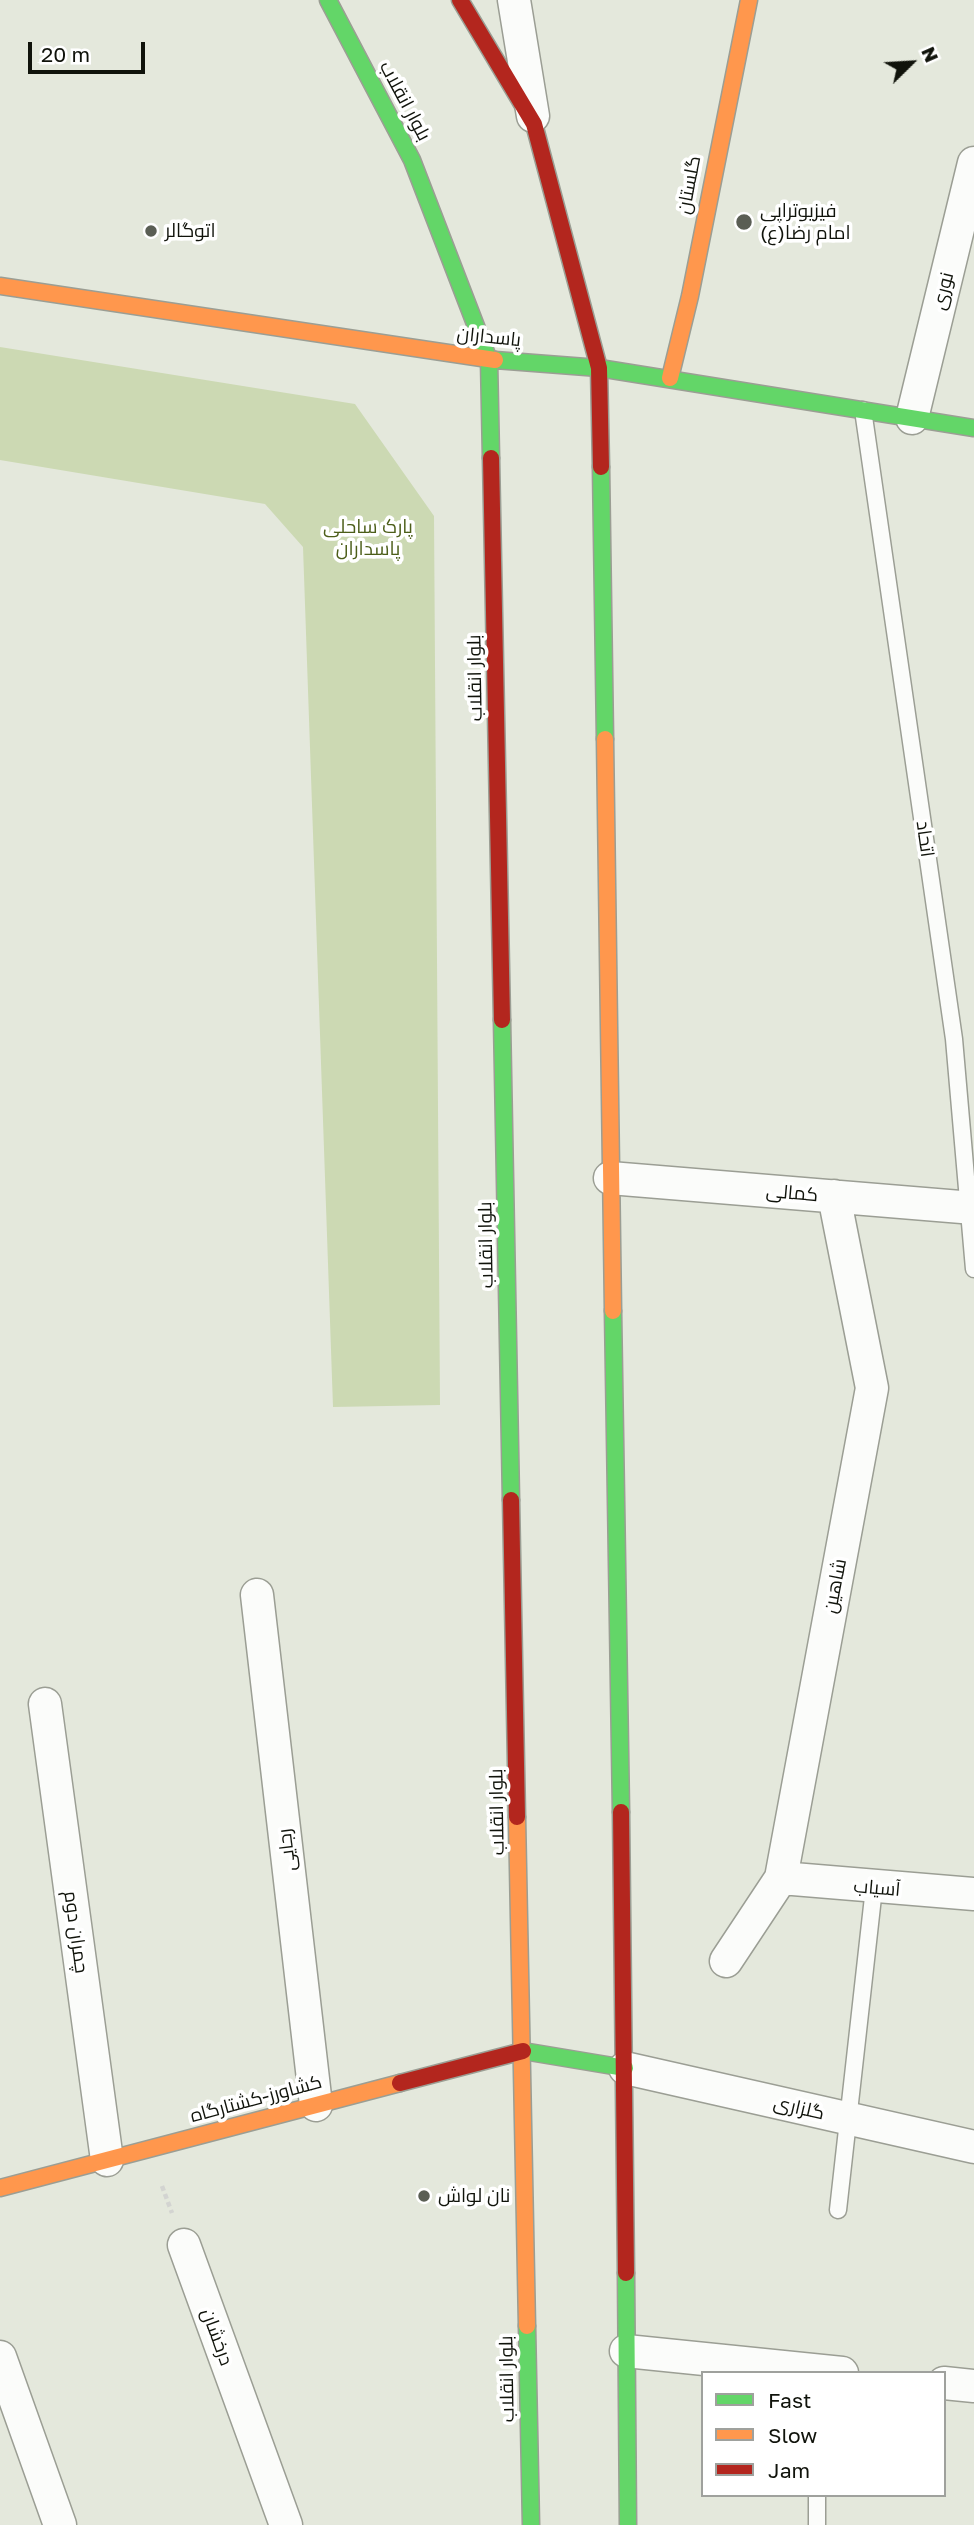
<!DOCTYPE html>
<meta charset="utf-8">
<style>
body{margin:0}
#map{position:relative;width:974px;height:2525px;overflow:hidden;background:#e4e8dc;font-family:"Golos Text",sans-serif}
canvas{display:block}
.legend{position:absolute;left:701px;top:2371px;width:245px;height:126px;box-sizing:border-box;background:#fff;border:2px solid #9fa19d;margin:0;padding:9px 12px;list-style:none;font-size:21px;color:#10130b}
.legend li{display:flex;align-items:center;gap:14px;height:35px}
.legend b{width:35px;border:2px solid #9fa19d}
.north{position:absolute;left:876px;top:28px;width:70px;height:70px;-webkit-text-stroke:5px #fff;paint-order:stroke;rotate:66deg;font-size:19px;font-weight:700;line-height:28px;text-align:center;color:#10130b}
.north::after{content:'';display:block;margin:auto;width:24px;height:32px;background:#10130b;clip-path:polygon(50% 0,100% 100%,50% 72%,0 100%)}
.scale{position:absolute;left:28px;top:42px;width:117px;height:32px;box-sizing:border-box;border:4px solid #10130b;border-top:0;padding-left:9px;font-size:21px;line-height:24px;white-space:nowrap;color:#10130b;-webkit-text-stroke:5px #fff;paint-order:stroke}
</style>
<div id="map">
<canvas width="974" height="2525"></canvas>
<ul class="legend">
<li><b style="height:9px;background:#63d668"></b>Fast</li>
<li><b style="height:9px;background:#ff974d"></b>Slow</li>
<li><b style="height:9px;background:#b3261e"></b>Jam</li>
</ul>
<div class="north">N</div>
<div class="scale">20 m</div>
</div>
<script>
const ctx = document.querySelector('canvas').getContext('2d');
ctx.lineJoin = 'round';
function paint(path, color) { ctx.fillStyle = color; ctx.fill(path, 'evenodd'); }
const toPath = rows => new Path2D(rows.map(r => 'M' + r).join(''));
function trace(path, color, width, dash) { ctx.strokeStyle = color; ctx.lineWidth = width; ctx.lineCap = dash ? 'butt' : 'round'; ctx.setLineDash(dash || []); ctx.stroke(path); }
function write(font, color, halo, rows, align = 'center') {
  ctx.font = font + ' "Golos Text",Cairo,sans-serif'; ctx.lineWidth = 7; ctx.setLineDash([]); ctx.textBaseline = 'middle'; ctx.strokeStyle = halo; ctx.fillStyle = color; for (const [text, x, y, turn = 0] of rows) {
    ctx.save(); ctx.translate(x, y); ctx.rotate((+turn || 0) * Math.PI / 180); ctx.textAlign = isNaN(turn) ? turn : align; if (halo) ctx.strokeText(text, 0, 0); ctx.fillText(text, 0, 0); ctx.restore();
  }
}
const green = toPath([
 [0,347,355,404,434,516,440,1405,333,1407,303,547,265,504,0,460]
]);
const path = toPath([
 [162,2186,172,2213]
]);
const lane = toPath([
 [863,410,954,1039,974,1269],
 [838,2210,874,1888],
 [817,2525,817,2495]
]);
const street = toPath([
 [514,0,533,116],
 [912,418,974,163],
 [610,1178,974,1208],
 [257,1595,316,2105],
 [45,1704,107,2160],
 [781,1878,974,1894],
 [726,1961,781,1878,872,1388,834,1196],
 [625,2068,974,2147],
 [184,2245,286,2525],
 [626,2351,842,2373],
 [0,2357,60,2525],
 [944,2383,974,2386]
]);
const fast = toPath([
 [328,0,412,160,489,360,491,458],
 [495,360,599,368,974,428],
 [601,467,605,739],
 [502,1020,511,1500],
 [613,1311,621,1812],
 [523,2051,625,2068],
 [626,2273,628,2525],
 [527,2326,531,2525]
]);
const slow = toPath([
 [0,286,495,360],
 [670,378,690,296,749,0],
 [605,739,613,1311],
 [517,1817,527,2326],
 [0,2188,400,2083]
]);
const jam = toPath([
 [460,0,534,124,599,368,601,467],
 [491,458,502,1020],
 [511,1500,517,1817],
 [621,1812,626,2273],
 [400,2083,523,2051]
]);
const markers = [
 [744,222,9,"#5a5e54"],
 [151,231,7,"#5a5e54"],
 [424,2196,7,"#5a5e54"]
];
const streetNames = [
 ["بلوار انقلاب",405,101,62],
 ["گلستان",689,185,-79],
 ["نوری",943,291,-76],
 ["پاسداران",489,337,6],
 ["بلوار انقلاب",475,678,-91],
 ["اتحاد",925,839,82],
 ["کمالی",792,1193,5],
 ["بلوار انقلاب",486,1245,-91],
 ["شاهین",835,1586,-79],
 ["بلوار انقلاب",497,1812,-91],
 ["رجایی",287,1850,-97],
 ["آسیاب",877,1888,5],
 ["چمران دوم",76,1932,82],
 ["کشاورز-کشتارگاه",256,2099,-15],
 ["گلزاری",799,2108,13],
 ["درخشان",217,2337,70],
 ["بلوار انقلاب",507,2379,-91]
];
const poiNames = [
 ["فیزیوتراپی",760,211],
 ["امام رضا(ع)",760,233],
 ["اتوگالر",165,231],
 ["نان لواش",438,2196]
];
const parkNames = [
 ["پارک ساحلی",368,527],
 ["پاسداران",368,549]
];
paint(green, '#ccd9b3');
trace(lane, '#9b9e94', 19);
trace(street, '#9b9e94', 35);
trace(fast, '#9b9e94', 19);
trace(slow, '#9b9e94', 19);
trace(jam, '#9b9e94', 19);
trace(path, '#d3d4d1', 4.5, [5, 3.5]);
trace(lane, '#fbfcfa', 16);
trace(street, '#fbfcfa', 32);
trace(fast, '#63d668', 16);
trace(slow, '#ff974d', 16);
trace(jam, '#b3261e', 16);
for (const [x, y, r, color] of markers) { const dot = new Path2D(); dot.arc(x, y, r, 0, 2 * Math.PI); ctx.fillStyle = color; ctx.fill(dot); trace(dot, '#fff', 2.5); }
write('19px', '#10130b', '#fff', streetNames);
write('19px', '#10130b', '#fff', poiNames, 'left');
write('19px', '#4c5e19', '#fff', parkNames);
</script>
